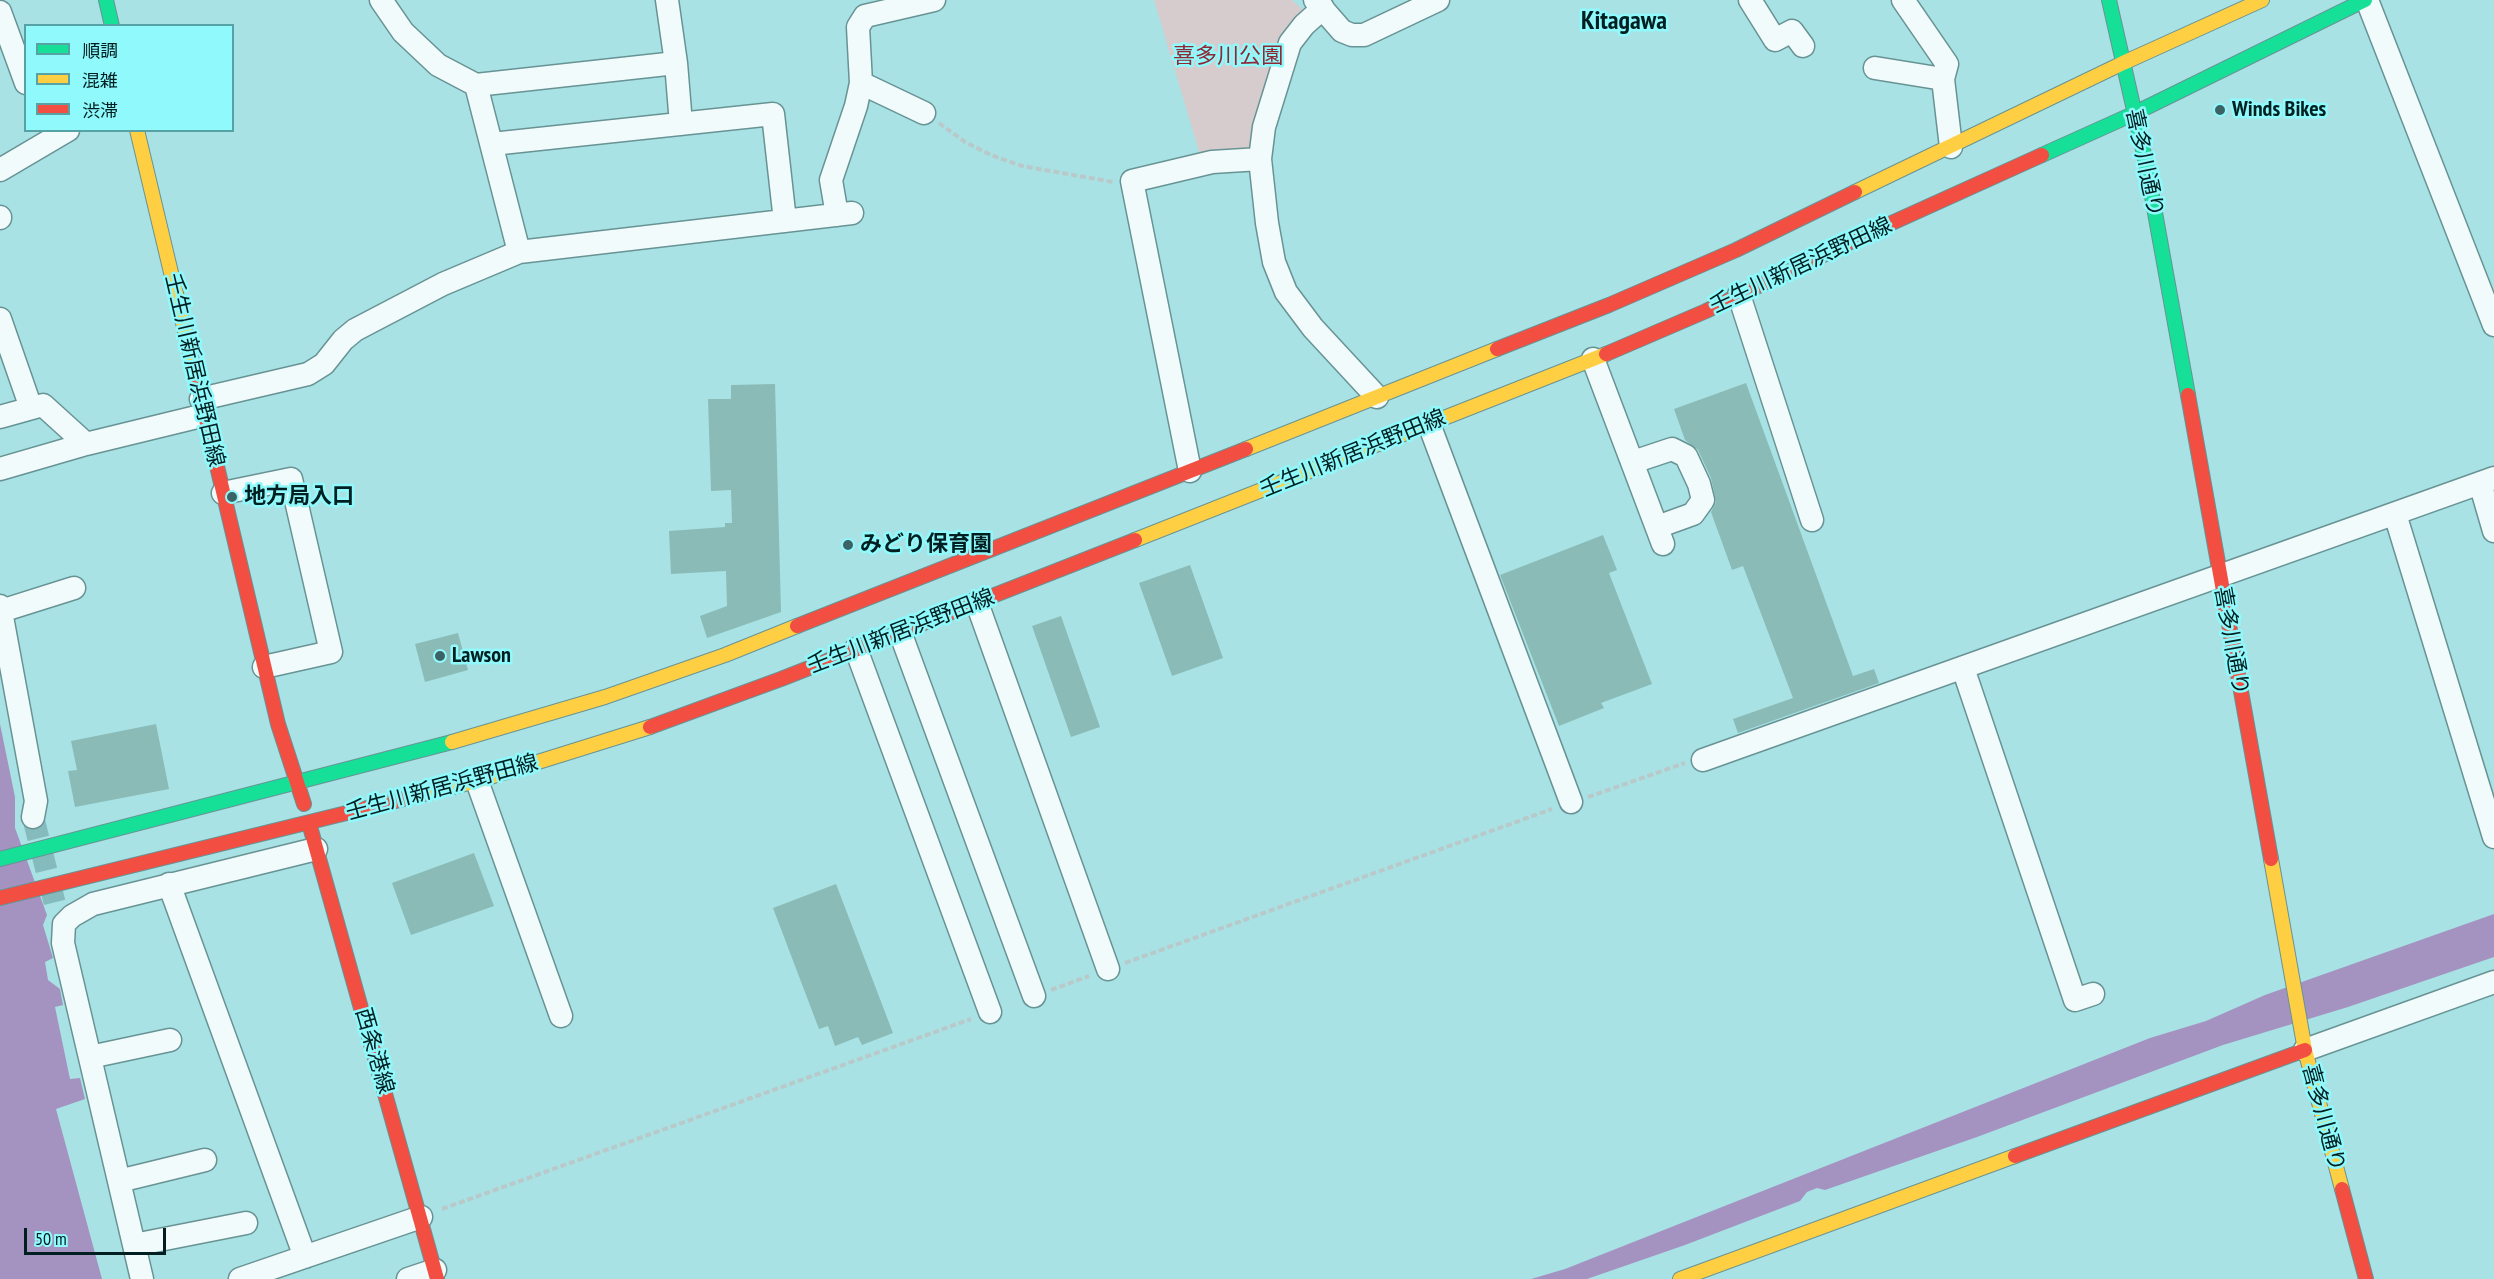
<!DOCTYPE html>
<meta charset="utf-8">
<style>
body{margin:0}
#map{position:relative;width:2494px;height:1279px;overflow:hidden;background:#a8e2e4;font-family:"PT Sans Narrow","Noto Sans JP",sans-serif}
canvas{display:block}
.legend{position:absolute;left:24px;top:24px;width:210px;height:108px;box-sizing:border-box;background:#90f9fc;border:2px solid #56a2a4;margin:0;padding:8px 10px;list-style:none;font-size:18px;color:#001f20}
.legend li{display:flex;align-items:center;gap:12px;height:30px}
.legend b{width:30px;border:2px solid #56a2a4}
.scale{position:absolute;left:24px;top:1228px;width:142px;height:27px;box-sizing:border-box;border:3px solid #001f20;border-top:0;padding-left:8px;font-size:18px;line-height:21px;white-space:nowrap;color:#001f20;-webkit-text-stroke:4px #90f9fc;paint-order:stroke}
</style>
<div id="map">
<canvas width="2494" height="1279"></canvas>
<ul class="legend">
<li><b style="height:8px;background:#16e098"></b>順調</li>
<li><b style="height:8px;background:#ffcf43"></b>混雑</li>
<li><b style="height:8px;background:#f24e42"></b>渋滞</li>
</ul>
<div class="scale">50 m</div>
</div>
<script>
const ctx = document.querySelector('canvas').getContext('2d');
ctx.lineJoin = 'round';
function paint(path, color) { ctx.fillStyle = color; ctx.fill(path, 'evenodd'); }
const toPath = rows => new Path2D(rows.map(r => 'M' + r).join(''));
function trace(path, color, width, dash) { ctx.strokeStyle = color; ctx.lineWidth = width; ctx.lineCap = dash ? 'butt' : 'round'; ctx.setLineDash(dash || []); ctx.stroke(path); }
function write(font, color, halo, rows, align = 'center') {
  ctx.font = font + ' "PT Sans Narrow","Noto Sans JP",sans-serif'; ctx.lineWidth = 5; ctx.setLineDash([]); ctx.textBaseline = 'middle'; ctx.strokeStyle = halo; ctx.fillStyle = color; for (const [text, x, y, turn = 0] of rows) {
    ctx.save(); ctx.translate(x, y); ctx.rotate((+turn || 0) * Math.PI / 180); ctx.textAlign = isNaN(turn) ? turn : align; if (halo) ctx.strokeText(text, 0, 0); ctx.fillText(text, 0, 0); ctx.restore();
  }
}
const green = toPath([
 [1154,0,1292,0,1312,17,1290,43,1260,159,1203,165]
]);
const water = toPath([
 [0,724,15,797,15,828,47,915,43,925,53,958,45,962,48,980,60,989,63,1005,55,1007,70,1079,80,1078,85,1099,56,1109,102,1279,0,1279],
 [2494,914,2494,957,2348,1007,2223,1045,1977,1137,1825,1190,1817,1188,1807,1192,1800,1201,1685,1245,1587,1279,1531,1279,1565,1269,2150,1038,2206,1021,2265,995]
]);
const building = toPath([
 [1746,383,1853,676,1874,669,1879,683,1738,733,1733,719,1793,698,1743,566,1732,570,1711,512,1716,502,1711,478,1698,450,1685,440,1674,409],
 [775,384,781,612,707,638,700,616,727,606,726,571,671,574,669,531,725,527,725,523,732,523,731,490,711,491,708,399,731,399,731,385],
 [1603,535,1617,570,1609,573,1652,684,1601,703,1604,708,1559,726,1500,575],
 [1190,565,1223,658,1172,676,1139,583],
 [1061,616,1100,727,1071,737,1032,626],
 [458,633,468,670,425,682,415,644],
 [156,724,169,789,75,807,68,771,77,770,71,741],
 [474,853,494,906,411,935,392,883],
 [836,884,893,1033,862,1045,858,1037,835,1046,828,1026,819,1029,773,908]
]);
const streetTunnel = toPath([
 [33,817,57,912]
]);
const path = toPath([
 [939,123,965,142,991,155,1022,166,1113,182],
 [1588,797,1685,763],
 [1125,963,1552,809],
 [1051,990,1089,976],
 [442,1209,971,1019]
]);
const street = toPath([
 [381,0,403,32,438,65,476,85],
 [667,0,676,63],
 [1315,0,1342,31,1352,35,1364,35,1438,0],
 [1750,0,1775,40,1792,31,1803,46],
 [1903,0,1947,64,1943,79,1951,147],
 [2367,0,2494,325],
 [1323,8,1304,25,1290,43,1264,127,1260,159,1267,223,1274,262,1286,292,1313,328,1377,397],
 [0,12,26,83],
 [1875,68,1943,79],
 [861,83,924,113],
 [492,144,773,114,785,221],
 [0,170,68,130],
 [837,215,831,180,856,106,861,83,858,27,865,16,934,0],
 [0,217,0,218],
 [519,252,476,85,676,63,681,124],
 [1739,295,1812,520],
 [0,319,31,408],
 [1593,359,1663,544],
 [201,399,308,374,324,364,343,340,355,330,443,284,519,252,852,213],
 [0,417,43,405,86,444],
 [1429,424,1571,802],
 [1633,462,1672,449,1686,456,1699,484,1703,500,1693,514,1657,527],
 [0,469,86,444,205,415],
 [1190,471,1132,181,1212,162,1260,159],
 [2480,483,2494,531],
 [223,493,291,479,331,652,264,667],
 [2395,514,2494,837],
 [977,603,1108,969],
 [0,606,36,801,33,817],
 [1,611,74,588],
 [900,632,1034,996],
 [856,649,990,1012],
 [1963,668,2075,1000,2093,994],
 [1703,760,2494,478],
 [477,781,561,1016],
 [169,884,305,1257],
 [2305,1050,2494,982],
 [90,1057,170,1040],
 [119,1181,205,1160],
 [134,1245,246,1223],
 [142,1279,63,943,64,924,72,916,93,904,316,849],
 [240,1279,421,1217],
 [408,1279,435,1270]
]);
const fast = toPath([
 [106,0,112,26],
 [2109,0,2146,163,2188,395],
 [2042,155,2133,114,2365,0],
 [0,859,452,742]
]);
const slow = toPath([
 [137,130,194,369],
 [1855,192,2123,63,2262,0],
 [1246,449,1497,349],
 [1135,540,1606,354],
 [452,742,605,697,725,655,797,626],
 [424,794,477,781,650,727],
 [2271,859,2305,1050,2342,1189],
 [1680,1279,2015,1156]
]);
const jam = toPath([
 [1497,349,1609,305,1736,250,1855,192],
 [1606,354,1706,311,1863,236,2042,155],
 [194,369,278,724,304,804],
 [2188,395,2271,859],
 [797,626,1246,449],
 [650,727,781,679,1135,540],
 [309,823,437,1279],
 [0,898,424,794],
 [2015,1156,2305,1050],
 [2342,1189,2366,1279]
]);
const markers = [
 [2220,110,6,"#3b6365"],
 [232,497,6,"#3b6365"],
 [848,545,6,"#3b6365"],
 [440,656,6,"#3b6365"]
];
const parkNames = [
 ["喜多川公園",1228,57]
];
const poiNames = [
 ["Winds Bikes",2232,110],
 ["地方局入口",244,497],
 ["みどり保育園",860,545],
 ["Lawson",452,656]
];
const streetNames = [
 ["喜多川通り",2144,163,78],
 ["壬生川新居浜野田線",1801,266,-25],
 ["壬生川新居浜野田線",194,370,77],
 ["壬生川新居浜野田線",1353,454,-22],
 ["壬生川新居浜野田線",901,632,-21],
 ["喜多川通り",2231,641,80],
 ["壬生川新居浜野田線",442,788,-15],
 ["西条港線",374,1051,74],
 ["喜多川通り",2323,1118,75]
];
const quarterNames = [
 ["Kitagawa",1624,22]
];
paint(green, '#d6cccd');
paint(water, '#a493c1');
paint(building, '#8abbb7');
trace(streetTunnel, '#86bbbd', 22, [22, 11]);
trace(street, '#689395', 25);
trace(fast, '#689395', 16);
trace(slow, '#689395', 16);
trace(jam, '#689395', 16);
trace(path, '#b9c9ca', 4, [6, 3]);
trace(street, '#f2fbfb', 22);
trace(fast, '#16e098', 14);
trace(slow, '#ffcf43', 14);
trace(jam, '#f24e42', 14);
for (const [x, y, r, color] of markers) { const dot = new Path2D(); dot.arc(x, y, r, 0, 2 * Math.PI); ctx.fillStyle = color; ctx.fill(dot); trace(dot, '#90f9fc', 2); }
write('22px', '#902734', '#90f9fc', parkNames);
write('bold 22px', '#001f20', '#90f9fc', poiNames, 'left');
write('22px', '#001f20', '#90f9fc', streetNames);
write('bold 26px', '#001f20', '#90f9fc', quarterNames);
</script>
